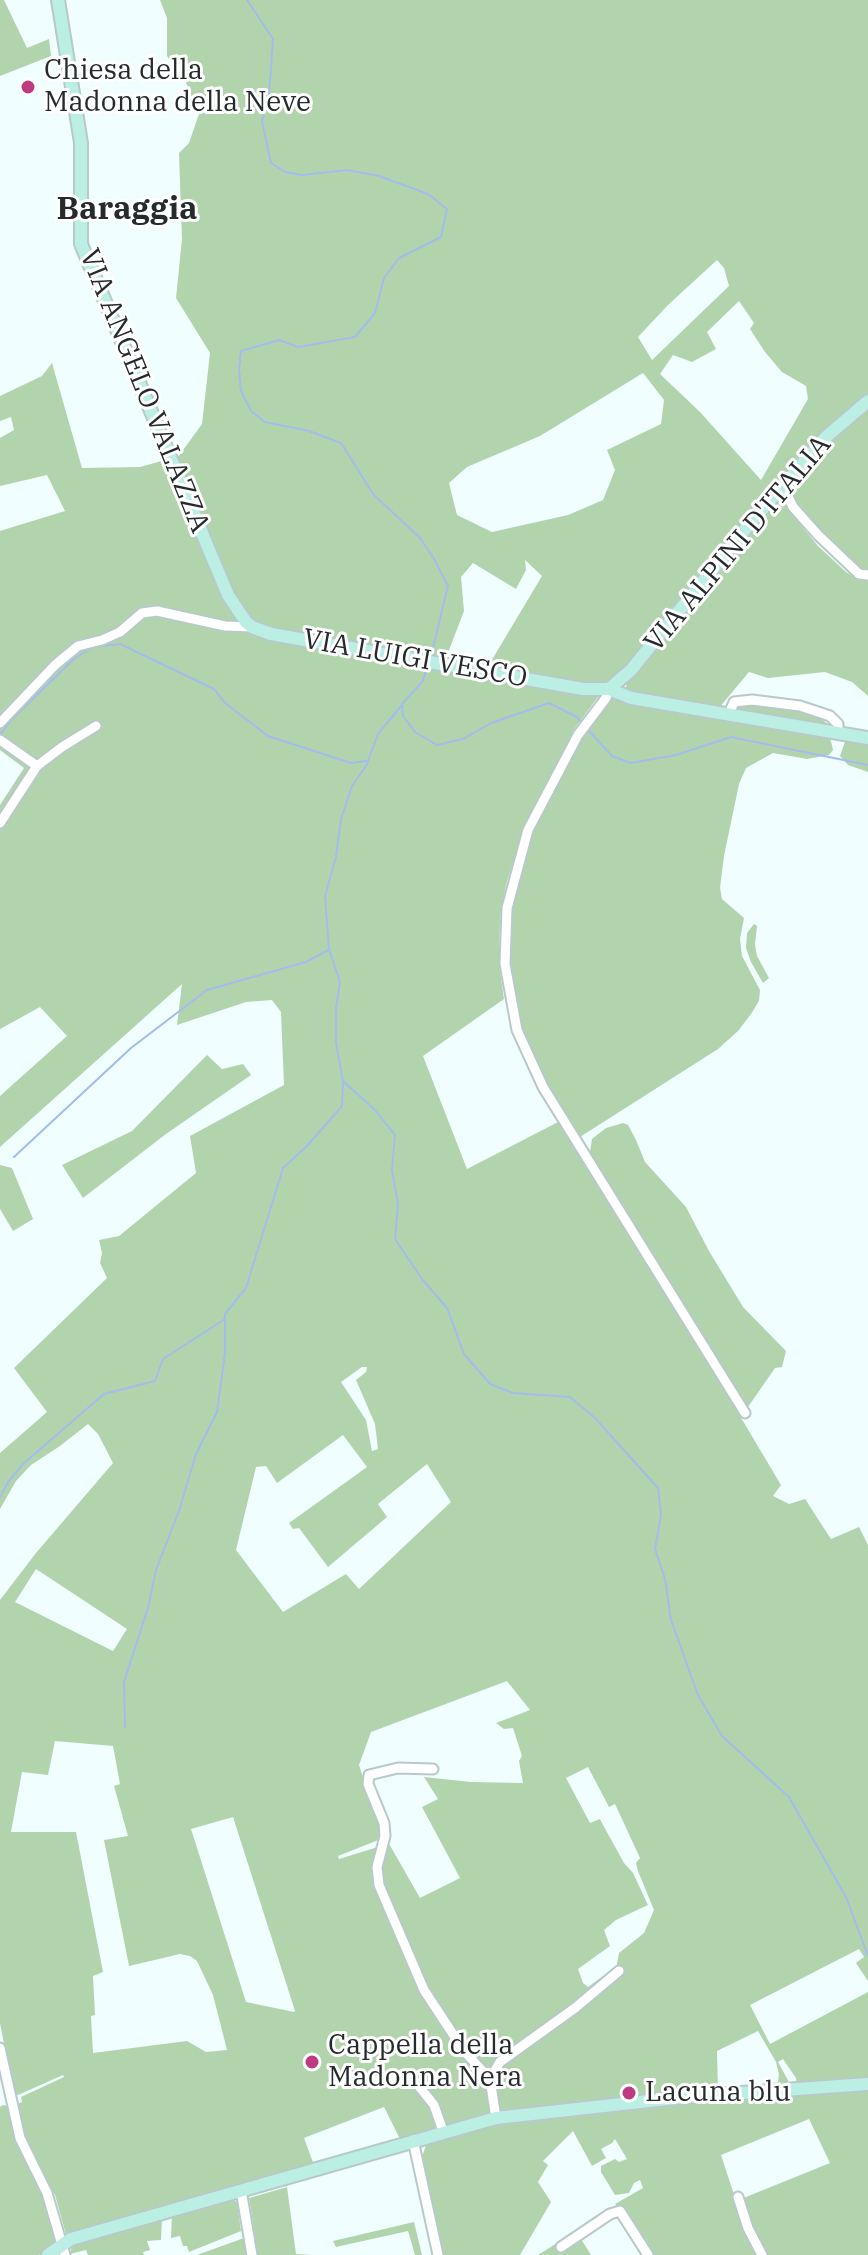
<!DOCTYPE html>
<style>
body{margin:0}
canvas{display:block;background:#f0feff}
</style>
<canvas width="868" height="2255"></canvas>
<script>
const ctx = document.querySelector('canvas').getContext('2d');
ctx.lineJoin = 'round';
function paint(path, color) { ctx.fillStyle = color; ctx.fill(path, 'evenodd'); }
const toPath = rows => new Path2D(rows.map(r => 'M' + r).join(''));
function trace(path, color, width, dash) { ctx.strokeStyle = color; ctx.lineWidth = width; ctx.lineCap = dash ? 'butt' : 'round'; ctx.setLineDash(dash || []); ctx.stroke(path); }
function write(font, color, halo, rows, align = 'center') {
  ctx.font = font + ' "IBM Plex Serif",serif'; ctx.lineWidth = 6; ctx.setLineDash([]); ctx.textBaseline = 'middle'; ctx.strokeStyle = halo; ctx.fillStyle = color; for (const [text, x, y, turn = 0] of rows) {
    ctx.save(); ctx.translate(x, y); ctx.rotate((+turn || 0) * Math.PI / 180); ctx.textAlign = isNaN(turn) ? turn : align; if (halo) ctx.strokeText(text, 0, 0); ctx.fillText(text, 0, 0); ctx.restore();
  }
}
const green = toPath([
 [0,0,4,0,27,48,49,39,51,56,0,76],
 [160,0,868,0,868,395,614,682,586,683,487,668,542,576,525,560,526,570,516,589,473,563,461,577,464,611,446,658,280,633,253,622,239,607,174,458,178,457,202,424,210,353,176,298,182,239,179,153,189,143,199,114,185,80,167,56,167,18],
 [717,260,724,268,729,286,652,360,638,337,668,305],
 [739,301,754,323,750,329,765,352,782,372,806,386,808,399,761,480,700,412,660,374,673,355,692,362,716,349,707,332],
 [643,373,664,400,661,424,607,450,615,470,603,500,568,515,492,532,457,515,449,483,467,467,540,436],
 [52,363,82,468,140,467,165,460,222,593,223,602,239,623,186,615,162,606,143,609,106,636,100,635,74,645,0,718,0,531,65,511,47,475,0,486,0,438,14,430,11,417,0,421,0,396,42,376],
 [868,406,868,571,860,568,817,530,794,499,788,486,834,436],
 [781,494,787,508,818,546,846,572,861,581,868,580,868,696,852,682,825,672,768,678,749,672,719,708,630,692,626,688,627,681],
 [152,616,598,697,575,728,525,824,506,885,500,917,499,964,504,999,423,1056,467,1169,560,1121,671,1300,781,1485,773,1496,789,1504,805,1499,831,1539,859,1527,868,1545,868,1981,856,1963,864,1957,859,1949,750,2005,770,2044,868,1992,868,2080,797,2086,796,2078,783,2059,778,2062,791,2086,784,2087,783,2082,778,2082,779,2074,776,2062,758,2031,717,2051,718,2090,497,2114,493,2082,495,2071,501,2063,623,1970,616,1969,619,1953,644,1933,654,1910,638,1871,636,1863,640,1858,615,1804,609,1807,588,1767,566,1778,590,1823,600,1819,603,1825,624,1863,633,1873,648,1905,616,1920,604,1930,610,1946,578,1969,583,1983,588,1987,610,1971,612,1974,499,2060,489,2076,452,2029,417,1964,382,1885,379,1868,388,1842,420,1898,460,1878,422,1807,438,1799,424,1777,471,1782,523,1783,519,1761,522,1756,513,1728,504,1729,496,1723,530,1710,507,1681,371,1732,359,1765,382,1834,381,1839,338,1856,339,1859,378,1847,373,1867,375,1883,386,1914,420,1991,456,2045,488,2082,491,2115,400,2139,384,2107,304,2138,314,2165,67,2238,55,2195,30,2148,16,2105,22,2102,21,2097,64,2077,63,2075,18,2095,14,2095,0,2023,0,1600,36,1553,113,1463,98,1434,88,1424,60,1446,31,1465,16,1481,0,1509,0,1453,47,1412,14,1368,107,1278,100,1263,102,1253,99,1240,119,1236,196,1173,190,1136,284,1085,281,1012,272,1000,246,1002,177,1025,182,984,0,1147,0,1096,67,1036,40,1007,0,1029,0,805,24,768,0,750,0,728,68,659,83,649,113,642,144,617],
 [362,1367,367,1367,366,1372,356,1380,375,1424,378,1449,372,1451,366,1420,341,1382],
 [343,1435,367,1467,289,1523,293,1529,299,1528,328,1567,387,1517,378,1504,427,1464,451,1502,359,1589,346,1574,283,1612,236,1550,256,1467,266,1466,277,1483],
 [36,1569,127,1629,113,1651,15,1602],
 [55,1741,113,1746,120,1784,114,1786,128,1836,104,1840,129,1966,180,1954,190,1956,197,1961,213,1995,227,2050,206,2052,187,2041,93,2053,91,2016,95,2015,93,1976,103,1972,76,1832,11,1832,22,1772,48,1775],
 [233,1817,295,2011,294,2012,246,2002,191,1829],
 [612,697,825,734,831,741,833,750,829,755,807,759,773,753,746,768,739,784,724,856,720,888,722,899,744,918,740,939,742,956,760,990,759,1001,751,1014,738,1031,718,1049,580,1137,554,1099,519,1027,509,968,510,908,532,828,581,735],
 [753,703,795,708,817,716,828,724,827,728,734,712,741,704],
 [846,739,868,743,868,772,848,765,840,756],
 [754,924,757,926,755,944,757,956,769,978,763,983,751,962,746,948,747,933],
 [207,1055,222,1069,243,1064,251,1075,166,1134,83,1198,62,1165,132,1131],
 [623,1123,628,1125,636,1140,645,1162,686,1207,709,1251,743,1307,786,1351,782,1367,775,1368,748,1407,590,1152,592,1139,606,1128],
 [0,1165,12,1168,33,1219,13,1231,0,1209],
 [868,2087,868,2255,651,2255,623,2206,618,2207,615,2204,643,2188,640,2180,634,2183,629,2193,615,2195,601,2172,601,2166,615,2159,619,2162,627,2159,615,2139,612,2143,601,2149,606,2158,592,2166,573,2131,543,2161,548,2165,538,2182,551,2202,520,2255,440,2255,421,2160,427,2142,496,2122],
 [809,2119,830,2163,736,2201,721,2155],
 [3,2105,8,2106,15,2137,47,2198,59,2242,39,2255,0,2255,0,2107],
 [287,2187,296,2254,312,2255,258,2255,249,2198],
 [229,2198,237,2202,241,2231,189,2252,187,2246,183,2246,180,2236,171,2238,172,2215],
 [162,2218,161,2240,147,2241,150,2250,143,2252,144,2255,88,2255,86,2250,70,2254,72,2246,80,2241],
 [414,2222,422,2255,415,2255,408,2231,336,2247,333,2241],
 [576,2231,591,2255,538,2255],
 [244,2238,247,2255,197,2255]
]);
const stream = toPath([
 [247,0,273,39,269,95,262,121,271,163,285,172,302,175,347,170,379,176,428,194,447,209,441,237,399,258,384,278,375,313,355,337,298,347,279,340,241,351,239,369,241,391,251,411,265,422,309,431,341,443,373,494,420,538,434,559,448,586,431,656],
 [427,666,423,681,402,704,403,716,415,732,437,745,463,739,491,723,549,703,577,717,581,722],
 [401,706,378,734,366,766,352,786,341,819,336,857,325,896,329,949,340,982,336,1008,336,1043,343,1081,375,1110,395,1135,392,1170,398,1204,395,1239,422,1279,447,1308,464,1354,490,1384,513,1393,570,1397,595,1418,658,1488,661,1515,655,1549,665,1579,671,1620,698,1695,722,1736,789,1797,846,1897,868,1956],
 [588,730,612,756,631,763,676,755,731,737,868,765],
 [0,735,11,720,75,658,93,647,120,644,214,689,225,703,268,736,351,763,366,761],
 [14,1157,131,1048,207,990,306,962,328,950],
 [0,1497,8,1482,23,1464,104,1394,155,1381,163,1359,225,1319],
 [125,1727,124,1682,148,1608,156,1570,179,1511,196,1454,217,1412,225,1353,225,1314,246,1288,283,1168,307,1146,342,1106,343,1083]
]);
const street = toPath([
 [783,486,793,507,818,535,859,574,868,575],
 [609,689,606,698,578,735,528,830,507,908,505,964,517,1030,543,1087,745,1413],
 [729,714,734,702,752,700,800,706,830,716,838,724,838,733],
 [0,723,55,665,78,646,102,640,120,632,142,613,157,611,225,626,252,627],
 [0,740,37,766,0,823],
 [37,766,62,747,96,726],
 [433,1769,398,1768,369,1775,368,1784,384,1823,385,1836,377,1867,379,1885,424,1990,464,2051,490,2079,496,2118],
 [0,2048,20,2138,47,2193,65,2255],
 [490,2079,500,2062,575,2008,619,1971],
 [344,2081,357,2083,406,2077,413,2079,434,2105,443,2131],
 [413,2140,438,2255],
 [241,2190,252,2255],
 [738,2197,748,2228,762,2255],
 [561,2247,610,2214,620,2211,648,2255]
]);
const secondary = toPath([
 [58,0,81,143,81,244,228,595,246,622,252,627,271,634,583,689,609,689,631,698,868,738],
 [609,689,631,670,751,522,826,437,868,401],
 [48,2255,71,2239,496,2118,685,2097,868,2084]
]);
const markers = [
 [28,87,8,"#be3b82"],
 [312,2062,8,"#be3b82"],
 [629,2093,8,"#be3b82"]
];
const poiNames = [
 ["Chiesa della",44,71],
 ["Madonna della Neve",44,103],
 ["Cappella della",328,2046],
 ["Madonna Nera",328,2078],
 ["Lacuna blu",645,2093]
];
const streetNames = [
 ["VIA ANGELO VALAZZA",144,391,68],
 ["VIA ALPINI D'ITALIA",738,544,-50],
 ["VIA LUIGI VESCO",415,659,10]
];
const quarterNames = [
 ["Baraggia",127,210]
];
paint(green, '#b2d4ac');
trace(stream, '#a2bded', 2);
trace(street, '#b8c9ca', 13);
trace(secondary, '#b8c9ca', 16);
trace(street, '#fff', 9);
trace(secondary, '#bbefe3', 12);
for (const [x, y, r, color] of markers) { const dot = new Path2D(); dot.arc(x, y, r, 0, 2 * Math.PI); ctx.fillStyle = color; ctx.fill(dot); trace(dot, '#fff', 3); }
write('28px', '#252b2c', '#fff', poiNames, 'left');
write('28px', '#252b2c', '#fff', streetNames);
write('bold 32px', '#252b2c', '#fff', quarterNames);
</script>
